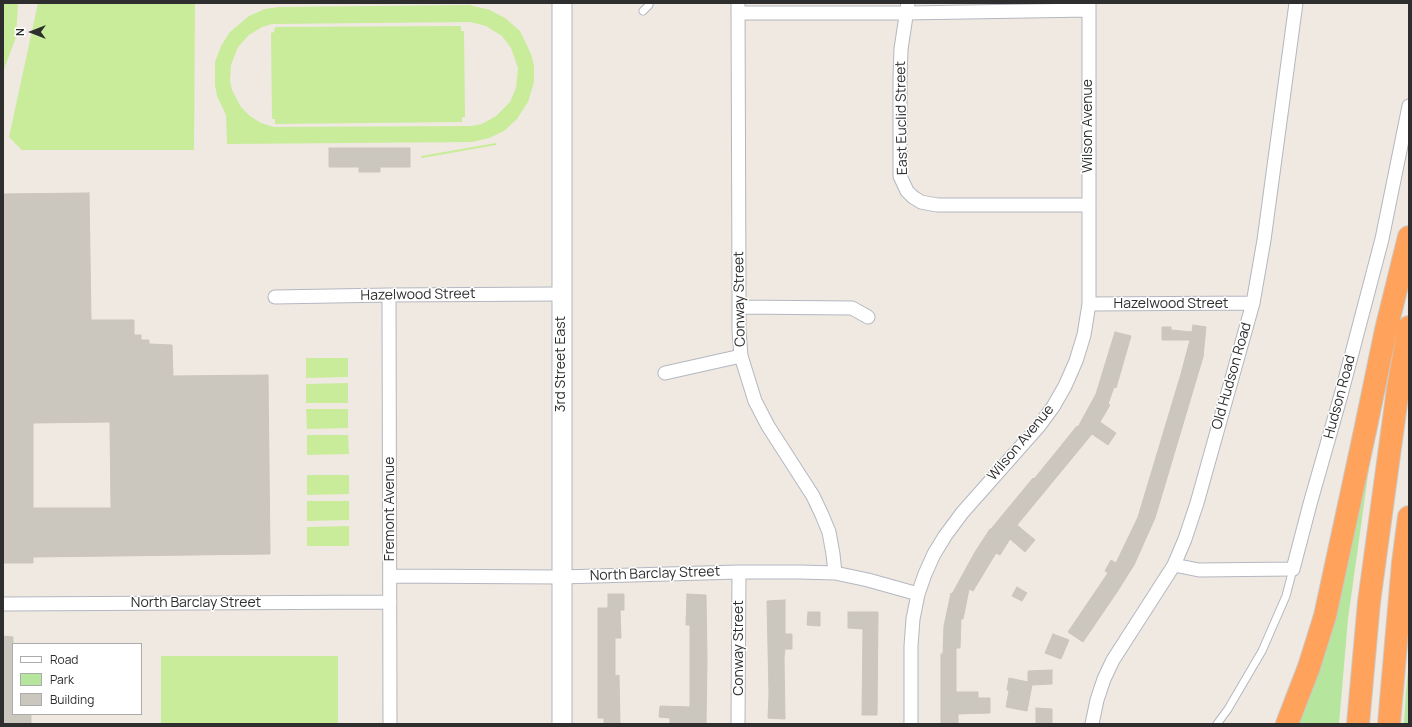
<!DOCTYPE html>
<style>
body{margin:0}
#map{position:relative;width:1412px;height:727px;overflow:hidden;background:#efe9e1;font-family:Manrope,sans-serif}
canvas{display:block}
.frame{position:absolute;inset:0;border:4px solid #2e2e2e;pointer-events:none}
.legend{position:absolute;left:12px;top:643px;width:130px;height:72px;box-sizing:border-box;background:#fff;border:1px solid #ababab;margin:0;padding:5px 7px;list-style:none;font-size:12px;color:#2e2e2e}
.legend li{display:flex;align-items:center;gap:8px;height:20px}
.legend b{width:20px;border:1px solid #ababab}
.north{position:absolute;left:12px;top:12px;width:40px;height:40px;-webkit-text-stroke:3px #fff;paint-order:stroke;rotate:270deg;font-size:11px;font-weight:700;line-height:16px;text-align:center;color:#2e2e2e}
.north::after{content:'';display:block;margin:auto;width:14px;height:18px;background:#2e2e2e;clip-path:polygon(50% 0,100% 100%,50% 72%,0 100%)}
</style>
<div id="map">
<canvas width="1412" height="727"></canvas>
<div class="frame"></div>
<ul class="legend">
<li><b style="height:5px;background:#fff"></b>Road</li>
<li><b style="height:11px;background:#b6e59e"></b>Park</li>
<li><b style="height:11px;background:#cbc7bf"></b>Building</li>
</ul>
<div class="north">N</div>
</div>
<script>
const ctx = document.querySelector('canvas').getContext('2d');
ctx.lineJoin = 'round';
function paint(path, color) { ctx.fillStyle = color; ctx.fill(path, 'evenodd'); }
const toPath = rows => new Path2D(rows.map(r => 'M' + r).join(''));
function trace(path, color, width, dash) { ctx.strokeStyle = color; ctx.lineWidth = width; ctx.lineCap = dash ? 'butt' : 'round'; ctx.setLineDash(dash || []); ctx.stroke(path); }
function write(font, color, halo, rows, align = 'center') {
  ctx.font = font + ' Manrope,sans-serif'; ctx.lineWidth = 3; ctx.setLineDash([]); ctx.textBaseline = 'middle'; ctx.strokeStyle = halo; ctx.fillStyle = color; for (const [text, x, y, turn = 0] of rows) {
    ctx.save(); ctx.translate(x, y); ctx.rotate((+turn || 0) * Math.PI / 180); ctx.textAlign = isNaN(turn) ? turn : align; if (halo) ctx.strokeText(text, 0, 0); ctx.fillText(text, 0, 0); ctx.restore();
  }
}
const green = toPath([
 [1374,432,1348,619,1339,724,1291,724],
 [1409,660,1409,724,1404,724,1406,691]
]);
const pitch = toPath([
 [3,3,18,3,16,37,3,72],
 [38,3,195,3,194,150,22,150,9,137],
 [469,5,490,10,505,18,520,31,531,54,534,65,534,82,528,102,517,119,504,131,489,138,472,142,227,144,226,115,217,96,215,85,215,62,221,46,230,32,249,16,265,9,279,7],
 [470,22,486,26,502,36,511,48,518,68,516,88,510,102,496,116,482,124,472,126,274,127,261,123,250,116,241,107,232,90,230,81,231,65,238,47,249,35,262,27,272,24],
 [461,26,461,31,464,31,465,117,462,117,462,122,275,124,275,119,272,119,271,33,274,32,275,27],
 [496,143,496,145,422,158,421,156],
 [306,358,348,358,348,377,306,378],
 [348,383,348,403,306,403,306,384],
 [306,409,348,409,348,428,307,429],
 [307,435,348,435,349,454,307,455],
 [307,475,349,475,349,494,307,495],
 [307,501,349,501,349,520,307,521],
 [349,526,349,546,307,546,307,527],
 [161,656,338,656,338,724,161,724]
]);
const building = toPath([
 [329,148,410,148,410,167,380,167,380,172,359,172,359,167,329,167,329,148],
 [89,193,91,320,134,320,134,335,141,335,141,340,149,340,149,344,172,345,173,376,268,375,270,554,33,557,33,563,3,563,3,194,89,193],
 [110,422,111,508,33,508,33,423,110,422],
 [1193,325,1206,327,1203,357,1155,518,1134,565,1117,592,1083,642,1068,632,1108,573,1105,571,1111,560,1116,563,1138,517,1181,374,1190,340,1162,340,1162,327,1171,327,1171,330,1192,332,1193,325],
 [1115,332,1131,336,1116,388,1114,387,1108,404,1110,405,1100,422,1116,433,1108,445,1092,434,1017,525,1035,540,1025,552,1010,539,1000,555,996,553,973,591,969,589,963,619,961,619,960,648,956,648,956,692,978,692,978,698,990,698,990,713,958,714,958,724,941,724,941,654,943,654,944,626,951,593,952,594,975,552,990,529,991,529,1033,478,1034,479,1056,452,1077,426,1078,427,1096,394,1115,332],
 [1017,587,1027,593,1022,601,1012,596,1017,587],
 [608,594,624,594,624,610,620,610,621,638,615,638,615,676,619,675,620,724,604,724,604,718,598,718,598,608,608,608,608,594],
 [687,594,706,595,707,659,706,724,670,724,670,718,659,717,660,706,690,707,690,625,686,625,687,594],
 [785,600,785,634,792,634,792,649,785,649,784,658,785,719,768,718,769,694,767,601,785,600],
 [808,612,820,612,820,626,807,625,808,612],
 [848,612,878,612,877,715,862,715,863,629,848,628,848,612],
 [1053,634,1069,640,1061,659,1045,653,1053,634],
 [3,636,13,637,13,714,31,714,31,724,3,724,3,636],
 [1052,670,1052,684,1032,685,1027,711,1006,707,1009,691,1007,690,1009,678,1028,682,1028,671,1052,670],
 [1036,708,1052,709,1052,724,1036,724,1036,708]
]);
const lane = toPath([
 [643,11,649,5,649,3],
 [1217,724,1228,709,1262,651,1286,596,1293,569]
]);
const street = toPath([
 [738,3,739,291,739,331,741,356,755,401,768,426,813,496,822,515,829,532,833,554,835,573],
 [908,3,901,49,900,79,900,176,907,191,913,197,921,202,937,205,1089,205],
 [738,13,906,13,1089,10],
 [389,295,390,724],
 [275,297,389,295,561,294],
 [1089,304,1253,303],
 [739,307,852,308,868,317],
 [665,373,741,356],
 [1174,565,1199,570,1293,569,1310,504,1341,395,1382,239,1409,106],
 [390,576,561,577,739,572,800,572,835,573,868,580,918,594],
 [3,604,390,602],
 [738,724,739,572],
 [911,724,911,646,913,619,918,594,925,574,934,554,945,536,962,513,1039,426,1053,407,1065,386,1076,361,1084,335,1089,304,1089,3],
 [1092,724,1097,700,1104,679,1113,660,1174,565,1185,539,1197,503,1253,303,1264,240,1296,3]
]);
const secondary = toPath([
 [562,3,562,724]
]);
const highway = toPath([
 [1287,724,1309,667,1325,616,1365,431,1386,330,1409,237],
 [1358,724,1369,602,1398,389,1409,327],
 [1389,724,1403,563,1409,517]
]);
const streetNames = [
 ["East Euclid Street",902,118,-91],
 ["Wilson Avenue",1088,126,-90],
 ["Hazelwood Street",418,295,-1],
 ["Conway Street",740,299,-91],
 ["Hazelwood Street",1171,304],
 ["3rd Street East",561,364,-90],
 ["Old Hudson Road",1232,376,-74],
 ["Hudson Road",1340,397,-75],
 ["Wilson Avenue",1021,443,-50],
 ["Fremont Avenue",390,509,-90],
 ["North Barclay Street",655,574,-2],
 ["North Barclay Street",196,603],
 ["Conway Street",739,648,-90]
];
paint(green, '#b6e59e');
paint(pitch, '#c9ec9a');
paint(building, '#cbc7bf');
trace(building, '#cbc5ba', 1);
trace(lane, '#b4b7c1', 9);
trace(street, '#b4b7c1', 15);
trace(secondary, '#b4b7c1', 21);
trace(highway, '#c9c9c9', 24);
trace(lane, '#fff', 7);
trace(street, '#fff', 13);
trace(secondary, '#fff', 19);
trace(highway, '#ffa35c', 22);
write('14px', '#2e2e2e', '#fff', streetNames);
</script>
